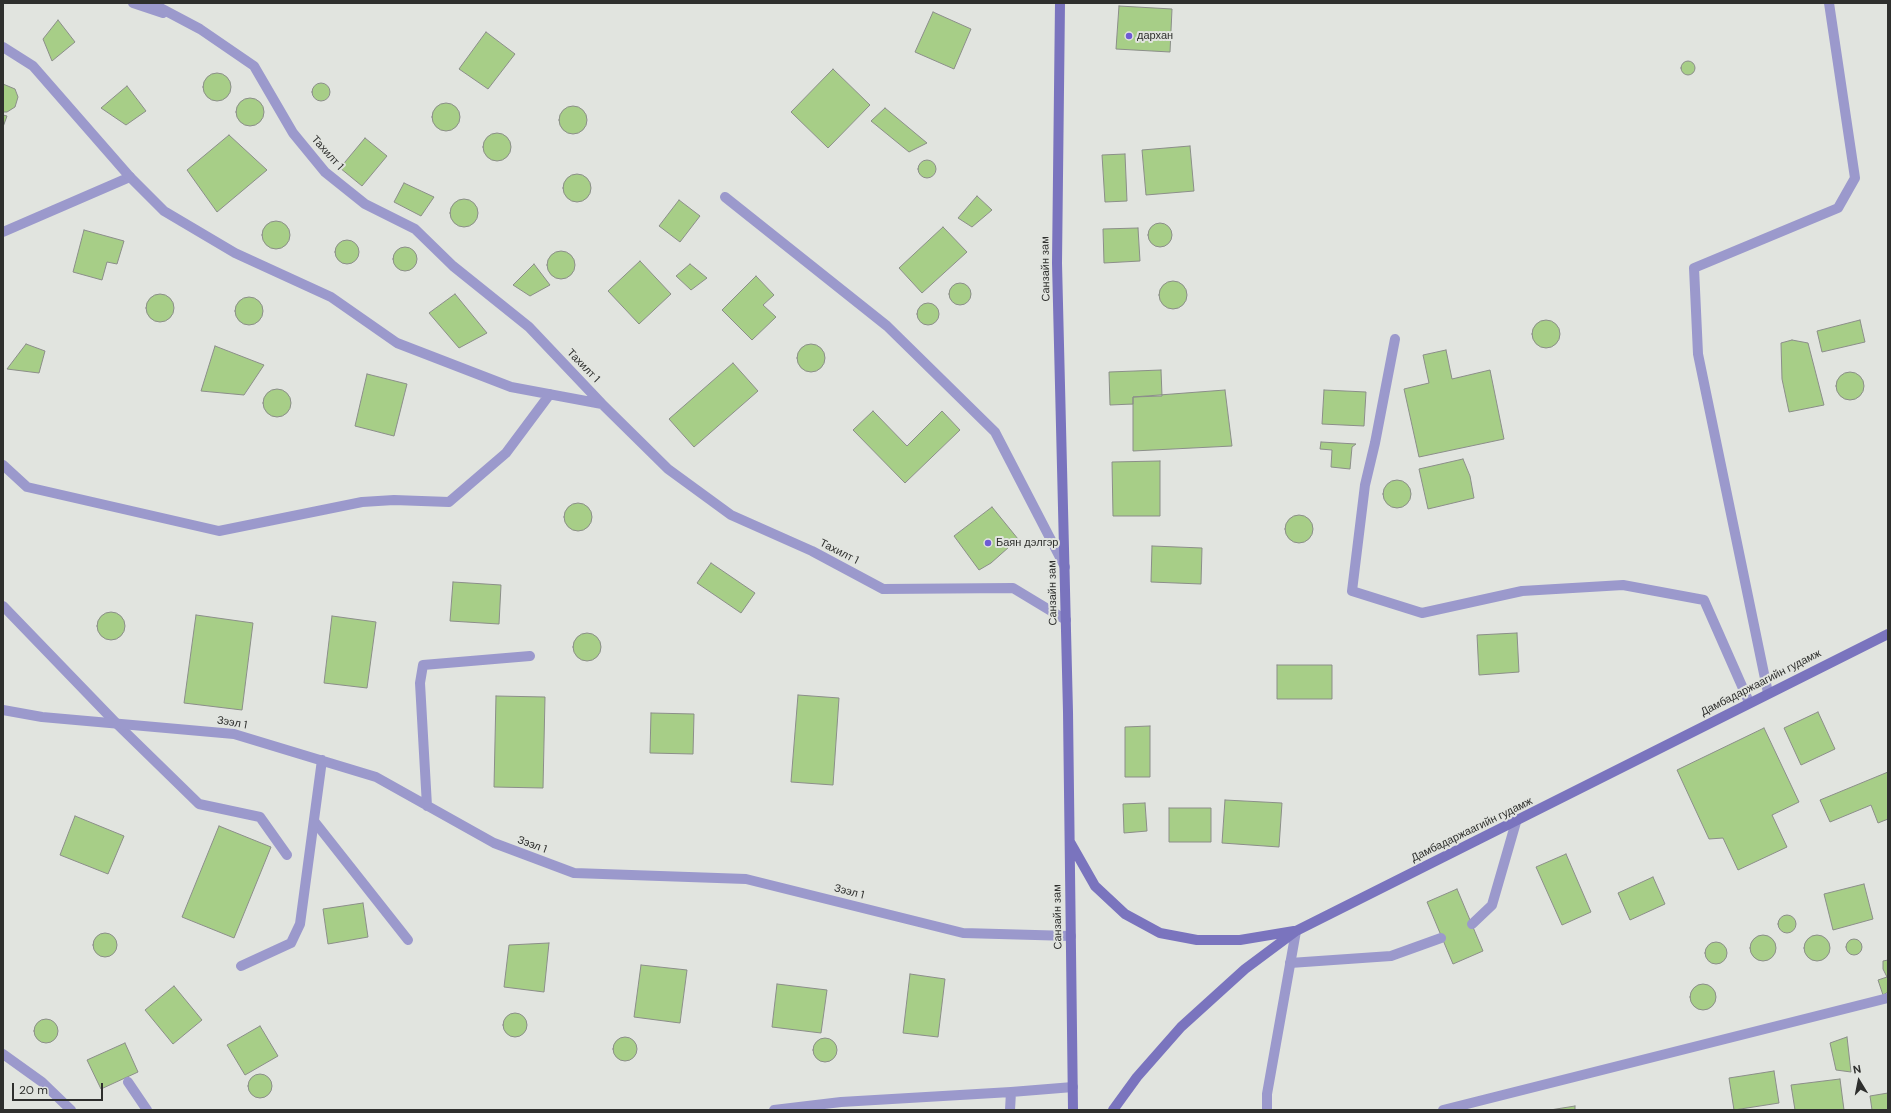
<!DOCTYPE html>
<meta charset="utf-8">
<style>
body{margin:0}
#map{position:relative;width:1891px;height:1113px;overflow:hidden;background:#e1e4df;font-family:"DM Sans",sans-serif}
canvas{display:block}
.frame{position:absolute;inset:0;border:4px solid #2e2f2d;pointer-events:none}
.north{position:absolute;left:1839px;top:1061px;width:40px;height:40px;-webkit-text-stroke:3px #e1e4df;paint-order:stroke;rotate:350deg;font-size:11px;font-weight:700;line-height:16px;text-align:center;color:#2e2f2d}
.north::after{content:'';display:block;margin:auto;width:14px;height:18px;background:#2e2f2d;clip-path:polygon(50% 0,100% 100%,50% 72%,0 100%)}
.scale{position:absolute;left:12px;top:1083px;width:91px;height:18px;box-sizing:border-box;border:2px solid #2e2f2d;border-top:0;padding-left:5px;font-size:12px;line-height:14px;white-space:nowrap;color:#2e2f2d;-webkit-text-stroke:3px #e1e4df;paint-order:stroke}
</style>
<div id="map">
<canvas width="1891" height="1113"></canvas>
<div class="frame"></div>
<div class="north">N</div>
<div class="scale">20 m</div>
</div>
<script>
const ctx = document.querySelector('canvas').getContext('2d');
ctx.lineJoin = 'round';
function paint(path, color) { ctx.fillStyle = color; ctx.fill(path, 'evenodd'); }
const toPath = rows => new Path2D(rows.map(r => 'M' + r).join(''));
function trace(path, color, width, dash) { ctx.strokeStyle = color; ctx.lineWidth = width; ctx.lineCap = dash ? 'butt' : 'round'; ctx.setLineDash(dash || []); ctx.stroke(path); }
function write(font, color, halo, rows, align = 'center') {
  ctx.font = font + ' "DM Sans",sans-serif'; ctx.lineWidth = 4; ctx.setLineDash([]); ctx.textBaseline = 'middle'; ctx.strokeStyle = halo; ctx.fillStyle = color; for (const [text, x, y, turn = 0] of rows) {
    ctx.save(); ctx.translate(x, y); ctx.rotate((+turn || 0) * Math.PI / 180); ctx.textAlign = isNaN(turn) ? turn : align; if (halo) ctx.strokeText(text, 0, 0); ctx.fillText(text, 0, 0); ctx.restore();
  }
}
const building = toPath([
 [1119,6,1172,9,1170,52,1116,49,1119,6],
 [933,12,971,29,954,69,915,52,933,12],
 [58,20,75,42,52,61,43,39,58,20],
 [486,32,515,54,488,89,459,69,486,32],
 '1681 68a7 7 0 1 1 14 0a7 7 0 1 1-14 0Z',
 [833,69,870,105,828,148,791,112,833,69],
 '203 87a14 14 0 1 1 28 0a14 14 0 1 1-28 0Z',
 '312 92a9 9 0 1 1 18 0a9 9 0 1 1-18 0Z',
 [3,84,15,89,18,97,15,107,7,112,3,112,3,84],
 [127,86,146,111,126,125,101,108,127,86],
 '236 112a14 14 0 1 1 28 0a14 14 0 1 1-28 0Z',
 '432 117a14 14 0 1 1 28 0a14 14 0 1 1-28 0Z',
 '559 120a14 14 0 1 1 28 0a14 14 0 1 1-28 0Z',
 [885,108,927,143,909,152,871,121,885,108],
 [3,115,7,116,3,127,3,115],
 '483 147a14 14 0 1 1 28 0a14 14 0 1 1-28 0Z',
 [229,135,267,170,217,212,187,170,229,135],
 [365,138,387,156,362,186,340,168,365,138],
 [1190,146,1194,191,1146,195,1142,150,1190,146],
 [1125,154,1127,201,1105,202,1102,155,1125,154],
 '918 169a9 9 0 1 1 18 0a9 9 0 1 1-18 0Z',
 '563 188a14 14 0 1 1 28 0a14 14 0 1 1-28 0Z',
 [404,183,434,197,421,216,394,202,404,183],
 [977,196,992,210,972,227,958,218,977,196],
 '450 213a14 14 0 1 1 28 0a14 14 0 1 1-28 0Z',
 [679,200,700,216,680,242,659,226,679,200],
 '262 235a14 14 0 1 1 28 0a14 14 0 1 1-28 0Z',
 '1148 235a12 12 0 1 1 24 0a12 12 0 1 1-24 0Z',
 [943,227,967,252,922,293,899,268,943,227],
 [1138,228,1140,261,1104,263,1103,229,1138,228],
 [84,230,124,241,117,264,107,262,102,280,73,272,84,230],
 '335 252a12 12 0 1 1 24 0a12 12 0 1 1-24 0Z',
 '393 259a12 12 0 1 1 24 0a12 12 0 1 1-24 0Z',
 '547 265a14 14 0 1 1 28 0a14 14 0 1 1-28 0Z',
 [640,261,671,294,639,324,608,291,640,261],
 [534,264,550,285,530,296,513,285,534,264],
 [690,264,707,278,691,290,676,276,690,264],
 [756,276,774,295,763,305,776,317,752,340,722,310,756,276],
 '1159 295a14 14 0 1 1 28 0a14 14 0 1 1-28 0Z',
 '949 294a11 11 0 1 1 22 0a11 11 0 1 1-22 0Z',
 '146 308a14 14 0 1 1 28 0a14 14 0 1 1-28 0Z',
 [455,294,487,333,459,348,429,313,455,294],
 '235 311a14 14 0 1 1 28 0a14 14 0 1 1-28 0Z',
 '917 314a11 11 0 1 1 22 0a11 11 0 1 1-22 0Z',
 '1532 334a14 14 0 1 1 28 0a14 14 0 1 1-28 0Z',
 [1860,320,1865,342,1822,352,1817,331,1860,320],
 [1792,340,1808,343,1824,405,1789,412,1782,379,1781,343,1792,340],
 '797 358a14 14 0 1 1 28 0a14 14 0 1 1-28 0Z',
 [26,344,45,351,39,373,7,369,26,344],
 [215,346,264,365,244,395,201,391,215,346],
 [1446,350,1452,379,1490,370,1504,439,1419,457,1404,389,1429,383,1423,355,1446,350],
 [733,363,758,391,694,447,669,419,733,363],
 [1161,370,1162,396,1133,397,1133,404,1110,405,1109,372,1161,370],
 '1836 386a14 14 0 1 1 28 0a14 14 0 1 1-28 0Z',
 [367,374,407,384,394,436,355,426,367,374],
 '263 403a14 14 0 1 1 28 0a14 14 0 1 1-28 0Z',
 [1225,390,1232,446,1133,451,1133,397,1225,390],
 [1324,390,1366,392,1364,426,1322,424,1324,390],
 [873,411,907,446,942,411,960,430,905,483,853,430,873,411],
 [1321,442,1356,444,1352,447,1350,469,1331,467,1332,450,1320,449,1321,442],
 [1463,459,1470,476,1474,498,1428,509,1419,469,1463,459],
 [1160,461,1160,516,1113,516,1112,462,1160,461],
 '1383 494a14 14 0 1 1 28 0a14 14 0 1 1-28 0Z',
 '564 517a14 14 0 1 1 28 0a14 14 0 1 1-28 0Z',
 [992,507,1018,539,991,563,979,570,954,536,992,507],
 '1285 529a14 14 0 1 1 28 0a14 14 0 1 1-28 0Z',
 [1152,546,1202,548,1201,584,1151,582,1152,546],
 [711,563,755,593,741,613,697,583,711,563],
 [453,582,501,585,499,624,450,621,453,582],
 '97 626a14 14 0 1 1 28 0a14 14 0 1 1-28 0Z',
 [196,615,253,623,242,710,184,703,196,615],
 [332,616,376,622,367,688,324,683,332,616],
 '573 647a14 14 0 1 1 28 0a14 14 0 1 1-28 0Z',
 [1517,633,1519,672,1479,675,1477,635,1517,633],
 [1277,665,1332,665,1332,699,1277,699,1277,665],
 [798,695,839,698,833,785,791,782,798,695],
 [496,696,545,697,543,788,494,787,496,696],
 [1818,712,1835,749,1801,765,1784,728,1818,712],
 [651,713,694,714,693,754,650,753,651,713],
 [1150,726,1150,777,1125,777,1125,727,1150,726],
 [1764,728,1799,802,1772,815,1787,847,1738,870,1723,838,1709,839,1677,770,1764,728],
 [1888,772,1888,819,1878,823,1871,805,1830,822,1820,800,1888,772],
 [1225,800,1282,803,1279,847,1222,843,1225,800],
 [1145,803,1147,831,1124,833,1123,804,1145,803],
 [1169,808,1211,808,1211,842,1169,842,1169,808],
 [75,816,124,836,108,874,60,855,75,816],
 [219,826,271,847,234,938,182,917,219,826],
 [1566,854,1591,912,1562,925,1536,867,1566,854],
 [1653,877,1665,904,1630,920,1618,893,1653,877],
 [1864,884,1873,919,1833,930,1824,894,1864,884],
 [1457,889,1483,951,1453,964,1427,902,1457,889],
 [363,903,368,937,328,944,323,909,363,903],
 '1778 924a9 9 0 1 1 18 0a9 9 0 1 1-18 0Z',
 '93 945a12 12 0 1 1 24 0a12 12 0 1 1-24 0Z',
 '1750 948a13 13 0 1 1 26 0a13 13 0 1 1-26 0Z',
 '1804 948a13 13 0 1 1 26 0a13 13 0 1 1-26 0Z',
 '1846 947a8 8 0 1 1 16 0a8 8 0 1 1-16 0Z',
 '1705 953a11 11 0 1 1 22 0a11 11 0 1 1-22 0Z',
 [549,943,544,992,504,987,509,945,549,943],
 [1888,960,1888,992,1883,995,1878,980,1887,977,1883,969,1883,961,1888,960],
 [641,965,687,970,680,1023,634,1017,641,965],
 [910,974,945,979,938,1037,903,1033,910,974],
 '1690 997a13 13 0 1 1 26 0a13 13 0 1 1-26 0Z',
 [777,984,827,990,821,1033,772,1027,777,984],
 [174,986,202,1020,173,1044,145,1010,174,986],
 '503 1025a12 12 0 1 1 24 0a12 12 0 1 1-24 0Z',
 '34 1031a12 12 0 1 1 24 0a12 12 0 1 1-24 0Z',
 [260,1026,278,1056,245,1075,227,1045,260,1026],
 [1847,1037,1851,1072,1836,1070,1830,1043,1847,1037],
 '613 1049a12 12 0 1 1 24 0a12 12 0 1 1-24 0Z',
 '813 1050a12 12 0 1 1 24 0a12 12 0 1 1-24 0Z',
 [125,1043,138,1072,101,1089,87,1060,125,1043],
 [1774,1071,1779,1103,1734,1110,1729,1078,1774,1071],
 '248 1086a12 12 0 1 1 24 0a12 12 0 1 1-24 0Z',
 [1840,1079,1844,1110,1795,1110,1791,1085,1840,1079],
 [1888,1093,1888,1110,1872,1110,1870,1096,1888,1093],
 [1575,1106,1575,1110,1550,1110,1575,1106]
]);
const service = toPath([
 [133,3,163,13],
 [3,232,130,177],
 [3,606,117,724,199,804,260,817,287,855],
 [1768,693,1698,354,1694,268,1838,208,1855,178,1829,3],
 [314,821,408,940],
 [1472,924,1492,905,1516,822],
 [1290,963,1391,956,1441,938]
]);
const minor = toPath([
 [151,3,200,29,254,66,293,133,325,172,365,204,415,229,453,266,529,327,602,404,668,469,731,515,812,551,883,589,1013,588,1066,620],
 [3,47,33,66,130,177,164,211,235,253,331,297,397,343,511,387,602,404],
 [725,197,887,326,995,432,1065,567],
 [1395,339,1375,443,1365,485,1352,591,1422,613,1522,591,1623,585,1704,600,1749,702],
 [3,465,27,487,219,531,362,502,394,500,449,502,506,453,550,394],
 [3,710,42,717,234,734,376,777,494,843,574,873,746,879,963,933,1071,936],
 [427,806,420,683,423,665,530,656],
 [241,966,291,943,300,924,322,760],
 [3,1054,42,1082,71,1110],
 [128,1082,147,1110],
 [774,1110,841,1102,1011,1092,1073,1087],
 [1010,1110,1011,1092],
 [1267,1110,1267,1094,1296,931],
 [1443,1110,1888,998]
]);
const secondary = toPath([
 [1060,3,1057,263,1068,712,1073,1110],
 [1070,842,1095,886,1125,914,1160,933,1197,940,1240,940,1294,931],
 [1113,1110,1137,1077,1181,1027,1245,969,1296,931,1888,634]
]);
const markers = [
 [1129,36,4,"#6e5bd5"],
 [988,543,4,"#6e5bd5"]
];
const poiNames = [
 ["дархан",1137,36],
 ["Баян дэлгэр",996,543]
];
const streetNames = [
 ["Тахилт 1",327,153,48],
 ["Санзайн зам",1046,269,-91],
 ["Тахилт 1",583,366,46],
 ["Тахилт 1",839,552,27],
 ["Санзайн зам",1053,593,-91],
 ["Дамбадаржаагийн гудамж",1761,683,-27],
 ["Зээл 1",232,723,10],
 ["Дамбадаржаагийн гудамж",1472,830,-26],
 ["Зээл 1",532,845,20],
 ["Зээл 1",849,892,14],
 ["Санзайн зам",1058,917,-91]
];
paint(building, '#a7ce87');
trace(building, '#8b8e89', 1);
trace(service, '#9b99cc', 10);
trace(minor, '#9b99cc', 10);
trace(secondary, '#7a74be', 10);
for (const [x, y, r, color] of markers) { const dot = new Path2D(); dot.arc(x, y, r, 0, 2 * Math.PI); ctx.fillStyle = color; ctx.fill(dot); trace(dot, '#e1e4df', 1.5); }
write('11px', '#2e2f2d', '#e1e4df', poiNames, 'left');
write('11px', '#2e2f2d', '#e1e4df', streetNames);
</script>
